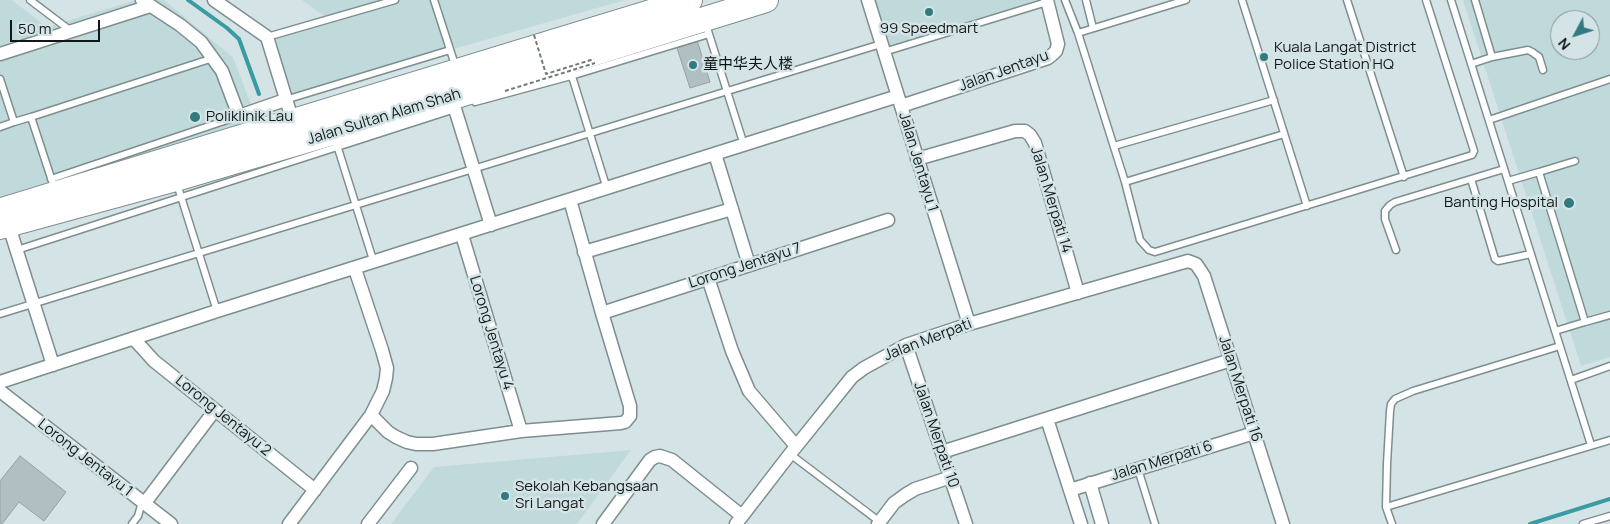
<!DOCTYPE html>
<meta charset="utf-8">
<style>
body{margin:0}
#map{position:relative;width:1610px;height:524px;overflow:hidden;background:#d4e4e6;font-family:Manrope,sans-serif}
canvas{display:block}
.north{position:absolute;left:1550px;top:10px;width:50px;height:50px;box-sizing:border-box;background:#d4e4e6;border:1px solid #869294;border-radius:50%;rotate:230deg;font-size:14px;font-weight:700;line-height:20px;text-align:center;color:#111718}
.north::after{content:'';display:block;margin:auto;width:18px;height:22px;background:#317a80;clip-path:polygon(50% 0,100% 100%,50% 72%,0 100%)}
.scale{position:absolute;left:10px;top:20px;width:90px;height:22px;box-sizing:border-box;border:2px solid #111718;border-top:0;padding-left:6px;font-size:15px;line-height:18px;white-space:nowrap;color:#111718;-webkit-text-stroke:4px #d4e4e6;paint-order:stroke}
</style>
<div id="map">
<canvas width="1610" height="524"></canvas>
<div class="north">N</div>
<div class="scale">50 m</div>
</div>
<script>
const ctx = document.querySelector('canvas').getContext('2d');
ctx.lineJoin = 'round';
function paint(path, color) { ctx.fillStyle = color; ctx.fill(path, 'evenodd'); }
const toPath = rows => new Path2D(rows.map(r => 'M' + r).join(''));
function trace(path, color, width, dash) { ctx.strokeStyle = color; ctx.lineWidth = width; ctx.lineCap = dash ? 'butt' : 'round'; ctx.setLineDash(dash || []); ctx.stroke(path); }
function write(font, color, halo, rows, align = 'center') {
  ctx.font = font + ' Manrope,"Noto Sans SC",sans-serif'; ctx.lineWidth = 5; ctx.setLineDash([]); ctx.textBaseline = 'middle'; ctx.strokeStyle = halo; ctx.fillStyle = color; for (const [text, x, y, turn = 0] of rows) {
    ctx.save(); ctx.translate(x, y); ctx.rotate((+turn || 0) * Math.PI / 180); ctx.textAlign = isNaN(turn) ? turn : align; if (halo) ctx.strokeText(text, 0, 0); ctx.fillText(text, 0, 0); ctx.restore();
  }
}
const built = toPath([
 [0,0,12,0,47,27,136,0,164,0,233,57,257,120,0,200],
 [302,0,379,0,324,16],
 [399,0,625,0,289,96,272,40],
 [871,0,1040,0,887,49],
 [1463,0,1610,0,1610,357,1581,366],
 [1560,20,1590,20,1590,50,1560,50],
 [631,450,577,524,391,524,434,467]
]);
const stream = toPath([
 [188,0,227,28,239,39,259,94],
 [1530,524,1610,499]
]);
const building = toPath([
 [697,40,710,82,690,88,677,48,697,40],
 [20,456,66,492,44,521,19,502,2,524,0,524,0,481,20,456]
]);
const lane = toPath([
 [30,0,71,31],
 [434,0,456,68],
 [1065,0,1078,33,1125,182,1140,240,1149,250,1155,252,1472,155,1474,151,1426,0],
 [1086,0,1093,28],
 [1242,0,1307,206],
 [1347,0,1404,177],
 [1451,0,1591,445],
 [708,31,744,145],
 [1078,33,1186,0],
 [267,37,395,0],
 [884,52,1047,2],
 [1492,57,1528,50,1532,52,1539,57,1543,70],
 [1471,64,1492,57,1475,0],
 [571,73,607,189],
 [0,79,14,122,31,117,52,181],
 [285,100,450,50],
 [475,102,571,76,709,34],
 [31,117,213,58],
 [1489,120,1610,79],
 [0,127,14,122],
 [336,142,374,263],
 [1114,146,1274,100],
 [1539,172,1575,161],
 [51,179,239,116],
 [1471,179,1495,259,1498,261,1531,254],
 [1508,181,1539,172,1585,322,1555,331],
 [1125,182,1284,134],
 [177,184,217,311],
 [17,250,449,111],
 [1396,250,1385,219,1385,211,1390,205,1395,202,1504,169],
 [0,314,881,44],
 [1585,322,1610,315],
 [1571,380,1610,366],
 [790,454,880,522],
 [1138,469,1155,524],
 [1386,507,1610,440],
 [132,524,138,516,142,502],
 [1392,524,1386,507,1387,464,1390,411,1391,404,1395,399,1413,391,1560,346],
 [1583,524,1610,516]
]);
const street = toPath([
 [142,0,180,25,201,42,222,71,239,116,285,100],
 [214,0,267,37,293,122],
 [868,0,969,324],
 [0,54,150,6],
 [901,106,1048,58,1053,54,1056,51,1058,44,1047,0],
 [455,109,491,225],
 [715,154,749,265],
 [917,159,1015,131,1025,131,1030,135,1035,143,1078,293],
 [7,220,53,365],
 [462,235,521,431],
 [584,252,732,209],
 [708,278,732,351,749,391,796,446],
 [602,313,888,220],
 [134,339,154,361,315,490],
 [906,345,966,524],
 [0,382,217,311,898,96],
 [0,391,171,524],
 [371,415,388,432,396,437,407,442,416,444,433,444,521,431,621,423,625,422,630,416,630,406,602,313,570,200],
 [1047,419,1081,524],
 [942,452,1231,360],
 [1090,483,1102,524],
 [1070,490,1254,433],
 [144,504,215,410],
 [289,524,371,415,383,391,386,378,387,368,382,350,355,269],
 [368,524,411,468],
 [603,524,650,460,655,457,660,456,672,460,742,516],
 [736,524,790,454,852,377,864,368,906,345,969,324,1188,261,1196,264,1204,276,1283,524],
 [878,524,894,503,905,495,915,489,951,477]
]);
const highway = toPath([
 [2,210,690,0],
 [0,227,176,179,434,103,766,0]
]);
const pathBridge = toPath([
 [534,35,546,74,594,59],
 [505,91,595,63]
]);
const markers = [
 [929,12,5,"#317a80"],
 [1264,57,5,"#317a80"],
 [693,65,5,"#317a80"],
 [195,117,6,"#317a80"],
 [1569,203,6,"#317a80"],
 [505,496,5,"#317a80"]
];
const poiNames = [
 ["99 Speedmart",929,29,"center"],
 ["Kuala Langat District",1274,48],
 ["Police Station HQ",1274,65],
 ["童中华夫人楼",703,65],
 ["Poliklinik Lau",206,117],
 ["Banting Hospital",1558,203,"right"],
 ["Sekolah Kebangsaan",515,487],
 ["Sri Langat",515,504]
];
const streetNames = [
 ["Jalan Jentayu",1004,71,-20],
 ["Jalan Sultan Alam Shah",384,117,-17],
 ["Jalan Jentayu 1",918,162,73],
 ["Jalan Merpati 14",1051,200,73],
 ["Lorong Jentayu 7",745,266,-18],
 ["Lorong Jentayu 4",491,333,73],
 ["Jalan Merpati",928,340,-21],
 ["Jalan Merpati 16",1240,389,72],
 ["Lorong Jentayu 2",223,416,39],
 ["Jalan Merpati 10",936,435,71],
 ["Lorong Jentayu 1",85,458,38],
 ["Jalan Merpati 6",1162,461,-17]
];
paint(built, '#c0dadc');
trace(stream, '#3b9ba2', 4);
paint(building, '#b0c0c2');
trace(building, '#92a2a3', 1);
trace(lane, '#7e8e8f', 9);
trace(street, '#7e8e8f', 15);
trace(highway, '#7e8e8f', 26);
trace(lane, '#fff', 6);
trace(street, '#fff', 12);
trace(highway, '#fff', 24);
trace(pathBridge, '#6f7a7b', 2, [4, 2.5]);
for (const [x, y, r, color] of markers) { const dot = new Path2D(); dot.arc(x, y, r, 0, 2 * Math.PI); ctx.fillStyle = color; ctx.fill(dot); trace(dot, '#d4e4e6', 2); }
write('15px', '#111718', '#d4e4e6', poiNames, 'left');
write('15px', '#111718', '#d4e4e6', streetNames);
</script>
